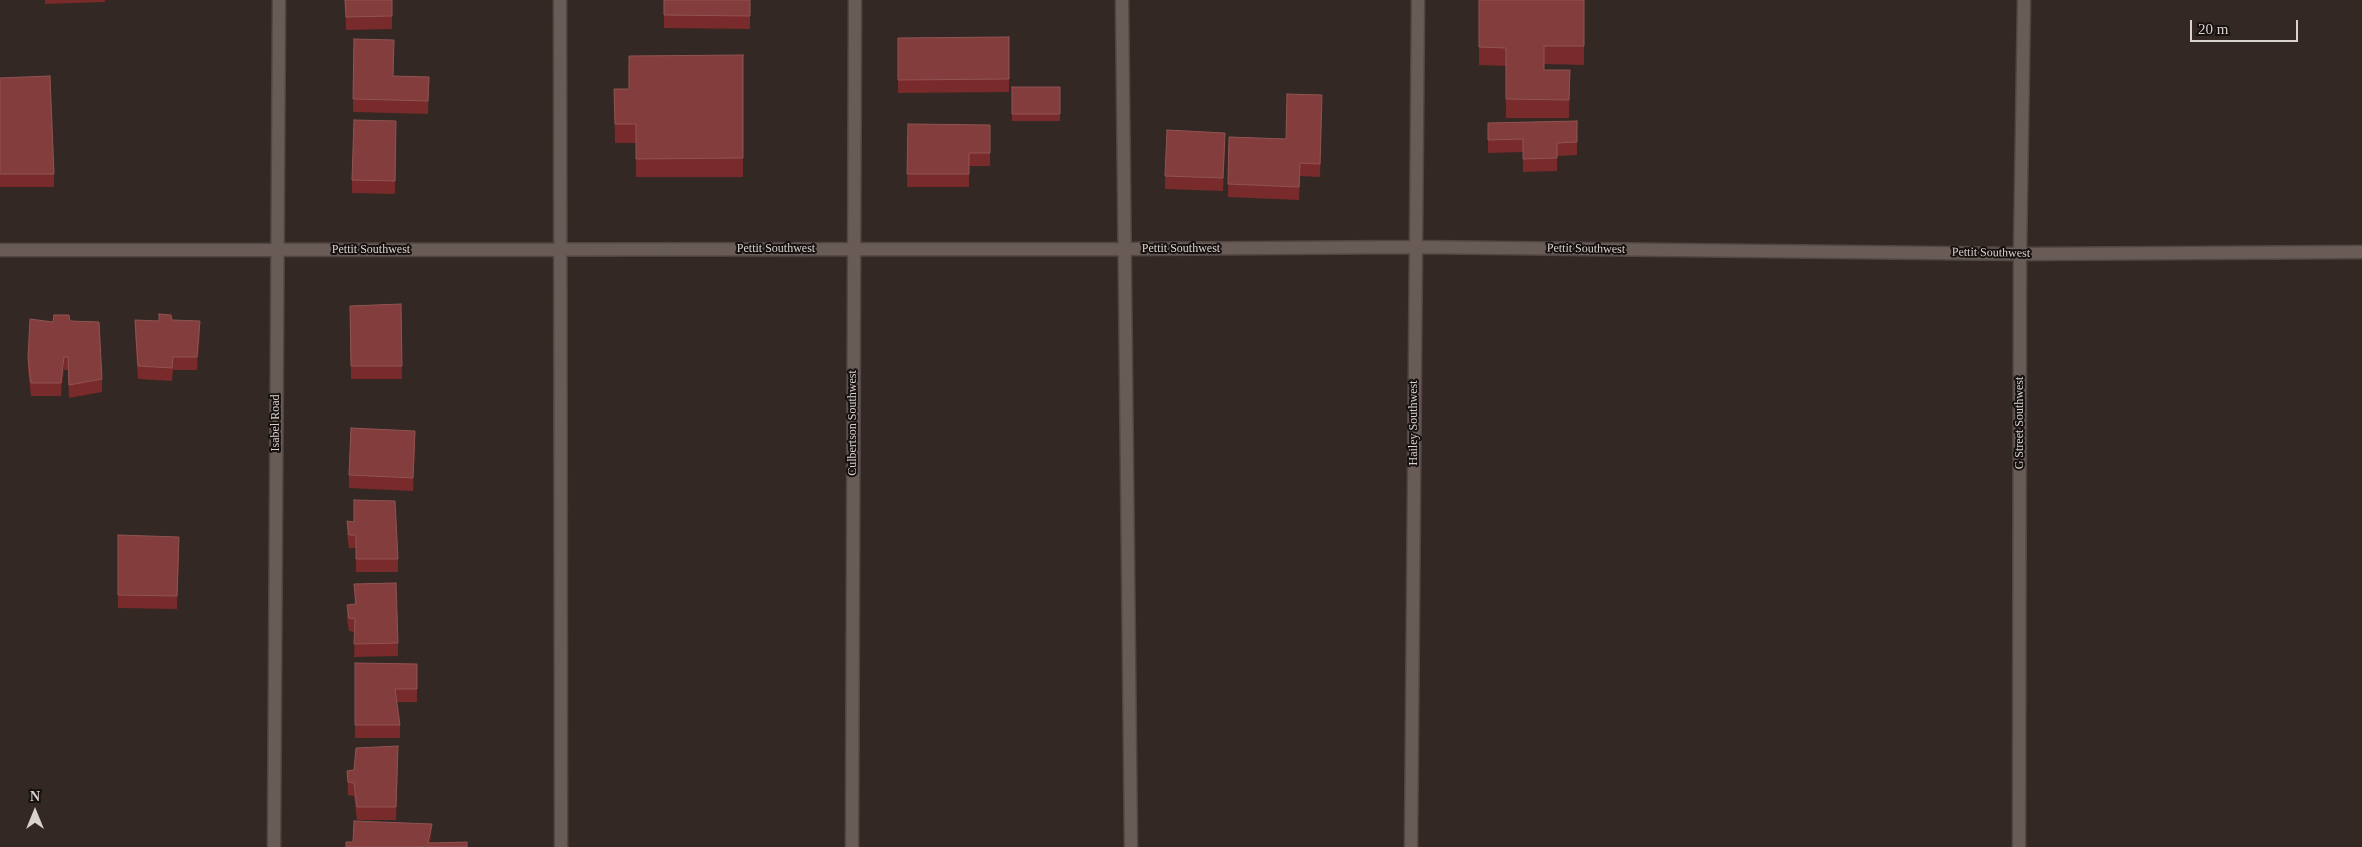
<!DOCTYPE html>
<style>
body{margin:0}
#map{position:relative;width:2362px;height:847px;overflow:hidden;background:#332823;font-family:"Times New Roman",serif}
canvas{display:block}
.north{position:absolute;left:10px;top:787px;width:50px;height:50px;-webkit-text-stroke:4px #171210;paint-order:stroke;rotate:0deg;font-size:14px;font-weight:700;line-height:20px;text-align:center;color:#dad2cf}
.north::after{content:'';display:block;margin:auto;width:18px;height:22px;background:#dad2cf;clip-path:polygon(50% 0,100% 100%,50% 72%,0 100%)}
.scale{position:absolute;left:2190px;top:20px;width:108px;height:22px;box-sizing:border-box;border:2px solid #dad2cf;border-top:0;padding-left:6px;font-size:15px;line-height:18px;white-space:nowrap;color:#dad2cf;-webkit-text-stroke:4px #171210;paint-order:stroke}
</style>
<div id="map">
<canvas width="2362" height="847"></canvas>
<div class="north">N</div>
<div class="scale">20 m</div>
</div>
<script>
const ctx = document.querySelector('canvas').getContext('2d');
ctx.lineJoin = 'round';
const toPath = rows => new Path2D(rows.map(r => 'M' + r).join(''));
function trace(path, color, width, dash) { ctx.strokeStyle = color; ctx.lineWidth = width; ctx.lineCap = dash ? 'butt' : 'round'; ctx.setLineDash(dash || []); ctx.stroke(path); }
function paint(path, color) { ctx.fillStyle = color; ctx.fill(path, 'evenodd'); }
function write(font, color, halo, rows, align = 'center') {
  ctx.font = font + ' "Times New Roman",serif'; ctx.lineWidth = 4; ctx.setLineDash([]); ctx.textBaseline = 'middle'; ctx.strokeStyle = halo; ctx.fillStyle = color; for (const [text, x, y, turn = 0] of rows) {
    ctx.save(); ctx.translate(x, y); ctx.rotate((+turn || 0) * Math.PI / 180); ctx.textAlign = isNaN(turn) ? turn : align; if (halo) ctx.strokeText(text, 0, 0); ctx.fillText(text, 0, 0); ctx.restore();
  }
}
const street = toPath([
 [560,0,561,847],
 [1122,0,1131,847],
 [0,250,1125,249,1416,247,2020,254,2362,252],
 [274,847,279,0],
 [852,847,855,0],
 [1411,847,1418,0],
 [2019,847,2020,254,2024,0]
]);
const wall = toPath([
 [45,0,105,0,105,2,45,4],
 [345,0,392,0,392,29,346,30],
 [664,0,750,0,750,29,664,28],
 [1479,0,1584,0,1584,65,1544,64,1544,70,1570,70,1569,118,1506,118,1506,66,1479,65],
 [1009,37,1009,92,898,93,898,38],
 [354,39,393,76,429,77,428,114,353,112],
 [743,55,743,177,636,177,636,143,615,143,614,89,629,89],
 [0,78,54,174,54,187,0,187],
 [1012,87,1060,87,1060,121,1012,121],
 [1322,108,1320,177,1300,176,1299,200,1228,197,1229,137,1286,139],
 [396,121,395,194,352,193,352,180],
 [1577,121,1577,155,1557,156,1557,171,1523,172,1523,152,1488,153,1488,123],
 [908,124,990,125,990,166,969,166,969,187,907,187],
 [1225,146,1223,191,1165,189,1165,176],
 [401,304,402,379,351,379,350,306],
 [135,320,159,321,172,320,200,334,197,370,173,370,172,381,138,379,135,333],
 [70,321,102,379,102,392,69,398,68,370,64,370,61,396,31,396,28,371,28,358],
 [415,444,413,491,349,488,349,475],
 [347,521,398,559,398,572,356,572,356,548,349,548,347,534],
 [118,535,179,550,177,609,118,608],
 [354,584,398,643,398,656,354,657,355,632,349,631,347,618,347,605,355,604],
 [355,663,417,664,417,702,396,702,400,725,400,738,355,738],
 [398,759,396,820,357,820,354,796,348,795,347,771]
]);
const shadedWall = toPath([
 [1225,133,1225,146,1223,191,1223,178],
 [200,321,200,334,197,370,197,357],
 [64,357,64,370,61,396,61,383],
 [415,431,415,444,413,491,413,478],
 [398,746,398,759,396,820,396,807],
 [432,824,432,836,430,847,428,843]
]);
const building = toPath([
 [345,0,392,0,392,16,346,17,345,0],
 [664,0,750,0,750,16,664,15,664,0],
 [1479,0,1584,0,1584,46,1544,46,1544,70,1570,70,1569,100,1506,99,1506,48,1479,47,1479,0],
 [1009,37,1009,79,898,80,898,38,1009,37],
 [354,39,394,40,393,76,429,77,428,101,353,99,354,39],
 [743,55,743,158,636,159,636,124,615,124,614,89,629,89,629,56,743,55],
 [50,76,54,174,0,174,0,78,50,76],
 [1012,87,1060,87,1060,114,1012,114,1012,87],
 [1287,94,1322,95,1320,164,1300,163,1299,187,1228,184,1229,137,1286,139,1287,94],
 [354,120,396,121,395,181,352,180,354,120],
 [1577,121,1577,142,1557,143,1557,158,1523,159,1523,139,1488,140,1488,123,1577,121],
 [908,124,990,125,990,153,969,153,969,174,907,174,908,124],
 [1167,130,1225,133,1223,178,1165,176,1167,130],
 [401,304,402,366,351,366,350,306,401,304],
 [159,314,171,315,172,320,200,321,197,357,173,357,172,368,138,366,135,320,159,321,159,314],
 [54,315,69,315,70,321,99,322,102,379,69,385,68,357,64,357,61,383,31,383,28,358,30,319,53,322,54,315],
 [351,428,415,431,413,478,349,475,351,428],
 [354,500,395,501,398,559,356,559,356,535,349,535,347,521,354,522,354,500],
 [118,535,179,537,177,596,118,595,118,535],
 [396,583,398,643,354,644,355,619,349,618,347,605,356,604,354,584,396,583],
 [355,663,417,664,417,689,395,689,400,725,355,725,355,663],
 [398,746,396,807,357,807,354,783,348,782,347,771,354,770,356,748,398,746],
 [354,821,432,824,428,843,467,842,467,847,428,847,428,846,412,847,346,847,346,842,353,842,354,821]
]);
const streetNames = [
 ["Pettit Southwest",776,249],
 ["Pettit Southwest",1181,249],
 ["Pettit Southwest",1586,249,1],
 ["Pettit Southwest",371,250],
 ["Pettit Southwest",1991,253,1],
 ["Isabel Road",276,423,-90],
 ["Culbertson Southwest",853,423,-90],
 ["Hailey Southwest",1414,423,-90],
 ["G Street Southwest",2020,423,-90]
];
trace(street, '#504643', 15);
trace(street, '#695b56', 12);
paint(wall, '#782b2a');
paint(shadedWall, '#582220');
paint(building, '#833d3c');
trace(building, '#905453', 1);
write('12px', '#dad2cf', '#171210', streetNames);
</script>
